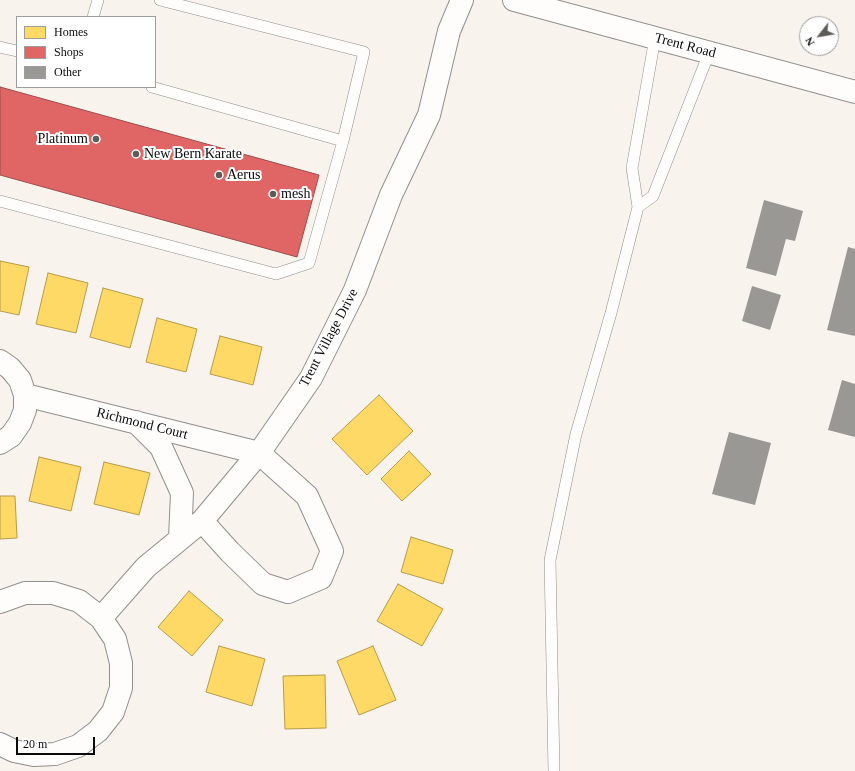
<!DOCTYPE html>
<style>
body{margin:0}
#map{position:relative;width:855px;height:771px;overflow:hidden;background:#f8f4ed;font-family:Georgia,serif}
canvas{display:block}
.legend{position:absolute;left:16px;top:16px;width:140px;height:72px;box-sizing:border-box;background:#fff;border:1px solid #9d9d9d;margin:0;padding:5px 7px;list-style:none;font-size:12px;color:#0a0a0a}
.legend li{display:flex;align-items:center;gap:8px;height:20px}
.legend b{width:20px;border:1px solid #9d9d9d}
.north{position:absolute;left:799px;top:16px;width:40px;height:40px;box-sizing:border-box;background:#fff;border:1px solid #9d9d9d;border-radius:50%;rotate:239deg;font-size:11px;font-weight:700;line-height:16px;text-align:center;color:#0a0a0a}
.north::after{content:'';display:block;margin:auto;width:14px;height:18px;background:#5d5c59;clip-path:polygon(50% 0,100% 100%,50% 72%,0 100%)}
.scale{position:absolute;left:16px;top:737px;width:79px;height:18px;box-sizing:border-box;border:2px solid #0a0a0a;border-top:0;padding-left:5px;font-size:12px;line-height:14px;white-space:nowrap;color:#0a0a0a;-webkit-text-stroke:3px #fff;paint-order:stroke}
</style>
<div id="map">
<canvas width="855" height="771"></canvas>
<ul class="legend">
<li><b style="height:11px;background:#ffd966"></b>Homes</li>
<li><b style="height:11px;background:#e06666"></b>Shops</li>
<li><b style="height:11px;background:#9a9894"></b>Other</li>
</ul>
<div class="north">N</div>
<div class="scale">20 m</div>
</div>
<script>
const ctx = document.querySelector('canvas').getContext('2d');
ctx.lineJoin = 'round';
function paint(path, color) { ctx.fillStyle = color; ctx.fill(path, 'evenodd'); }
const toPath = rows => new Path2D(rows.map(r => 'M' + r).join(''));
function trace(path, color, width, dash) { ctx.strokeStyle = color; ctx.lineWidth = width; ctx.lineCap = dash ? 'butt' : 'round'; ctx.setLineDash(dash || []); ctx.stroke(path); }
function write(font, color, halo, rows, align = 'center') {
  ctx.font = font + ' Georgia,serif'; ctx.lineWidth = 4; ctx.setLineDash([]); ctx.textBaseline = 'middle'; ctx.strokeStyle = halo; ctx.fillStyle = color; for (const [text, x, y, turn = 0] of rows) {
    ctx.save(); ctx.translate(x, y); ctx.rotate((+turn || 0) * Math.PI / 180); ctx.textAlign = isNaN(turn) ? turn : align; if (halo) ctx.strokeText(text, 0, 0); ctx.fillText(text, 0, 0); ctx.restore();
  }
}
const homes = toPath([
 [0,261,29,267,19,315,0,311,0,261],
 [48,273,88,283,76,333,36,324,48,273],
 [103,288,143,299,130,348,90,337,103,288],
 [157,318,197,329,186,372,146,362,157,318],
 [220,336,262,347,253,385,210,374,220,336],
 [379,395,413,431,367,475,332,439,379,395],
 [409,451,431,474,402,501,381,479,409,451],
 [39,457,81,467,71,511,29,501,39,457],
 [104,462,150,473,139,515,94,504,104,462],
 [0,496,15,496,17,538,0,539,0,496],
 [411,537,453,550,443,584,401,572,411,537],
 [398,584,443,609,422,646,377,621,398,584],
 [189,591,223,620,192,656,158,627,189,591],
 [219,646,265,659,252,706,206,692,219,646],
 [373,646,396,700,359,715,337,661,373,646],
 [325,675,326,728,285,729,283,676,325,675]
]);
const shops = toPath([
 [0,87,319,175,297,257,0,175,0,87]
]);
const building = toPath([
 [764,200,803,211,795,241,786,239,776,276,746,268],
 [848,247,855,249,855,336,827,330],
 [752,286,781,295,770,330,742,321],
 [842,380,855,384,855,437,828,430],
 [729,432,771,443,755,505,712,494]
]);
const service = toPath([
 [93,17,98,0],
 [0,47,17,51],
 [152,87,343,141],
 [0,201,276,274,309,263,343,141,364,52,160,0],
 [638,207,653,196,709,53],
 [554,771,550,560,576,434,611,313,638,207,632,168,655,38]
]);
const minor = toPath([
 [0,361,10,368,20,380,25,395,25,410,20,423,11,436,0,443],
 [25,395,259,453,307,496,332,551,321,578,288,592,263,584,230,552,202,521],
 [136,422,161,447,182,493,180,538],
 [0,602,25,593,53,593,79,601,101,618,115,639,121,663,121,688,113,712,98,731,78,746,55,754,34,755,14,751,0,744],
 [101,618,146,567,202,521,259,453,311,378,355,290,391,195,429,115,449,31,462,0]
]);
const tertiary = toPath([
 [514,0,855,92]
]);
const markers = [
 [96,139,4,"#5d5c59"],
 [136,154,4,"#5d5c59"],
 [219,175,4,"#5d5c59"],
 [273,194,4,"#5d5c59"]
];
const streetNames = [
 ["Trent Road",685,46,15],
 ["Trent Village Drive",329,338,-62],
 ["Richmond Court",142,424,14]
];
const poiNames = [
 ["Platinum",88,139,"right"],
 ["New Bern Karate",144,154],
 ["Aerus",227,175],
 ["mesh",281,194]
];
paint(homes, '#ffd966');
trace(homes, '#b69b4a', 1);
paint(shops, '#e06666');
trace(shops, '#a04a4a', 1);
paint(building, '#9a9894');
trace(service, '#918f8c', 12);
trace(minor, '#918f8c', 24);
trace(tertiary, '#918f8c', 24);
trace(service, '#fefdfc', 11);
trace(minor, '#fefdfc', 22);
trace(tertiary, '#fefdfc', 22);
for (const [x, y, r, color] of markers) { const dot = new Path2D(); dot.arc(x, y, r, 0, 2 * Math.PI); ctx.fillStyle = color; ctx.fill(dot); trace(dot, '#fff', 1.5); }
write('14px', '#0a0a0a', '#fff', streetNames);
write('14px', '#0a0a0a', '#fff', poiNames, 'left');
</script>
